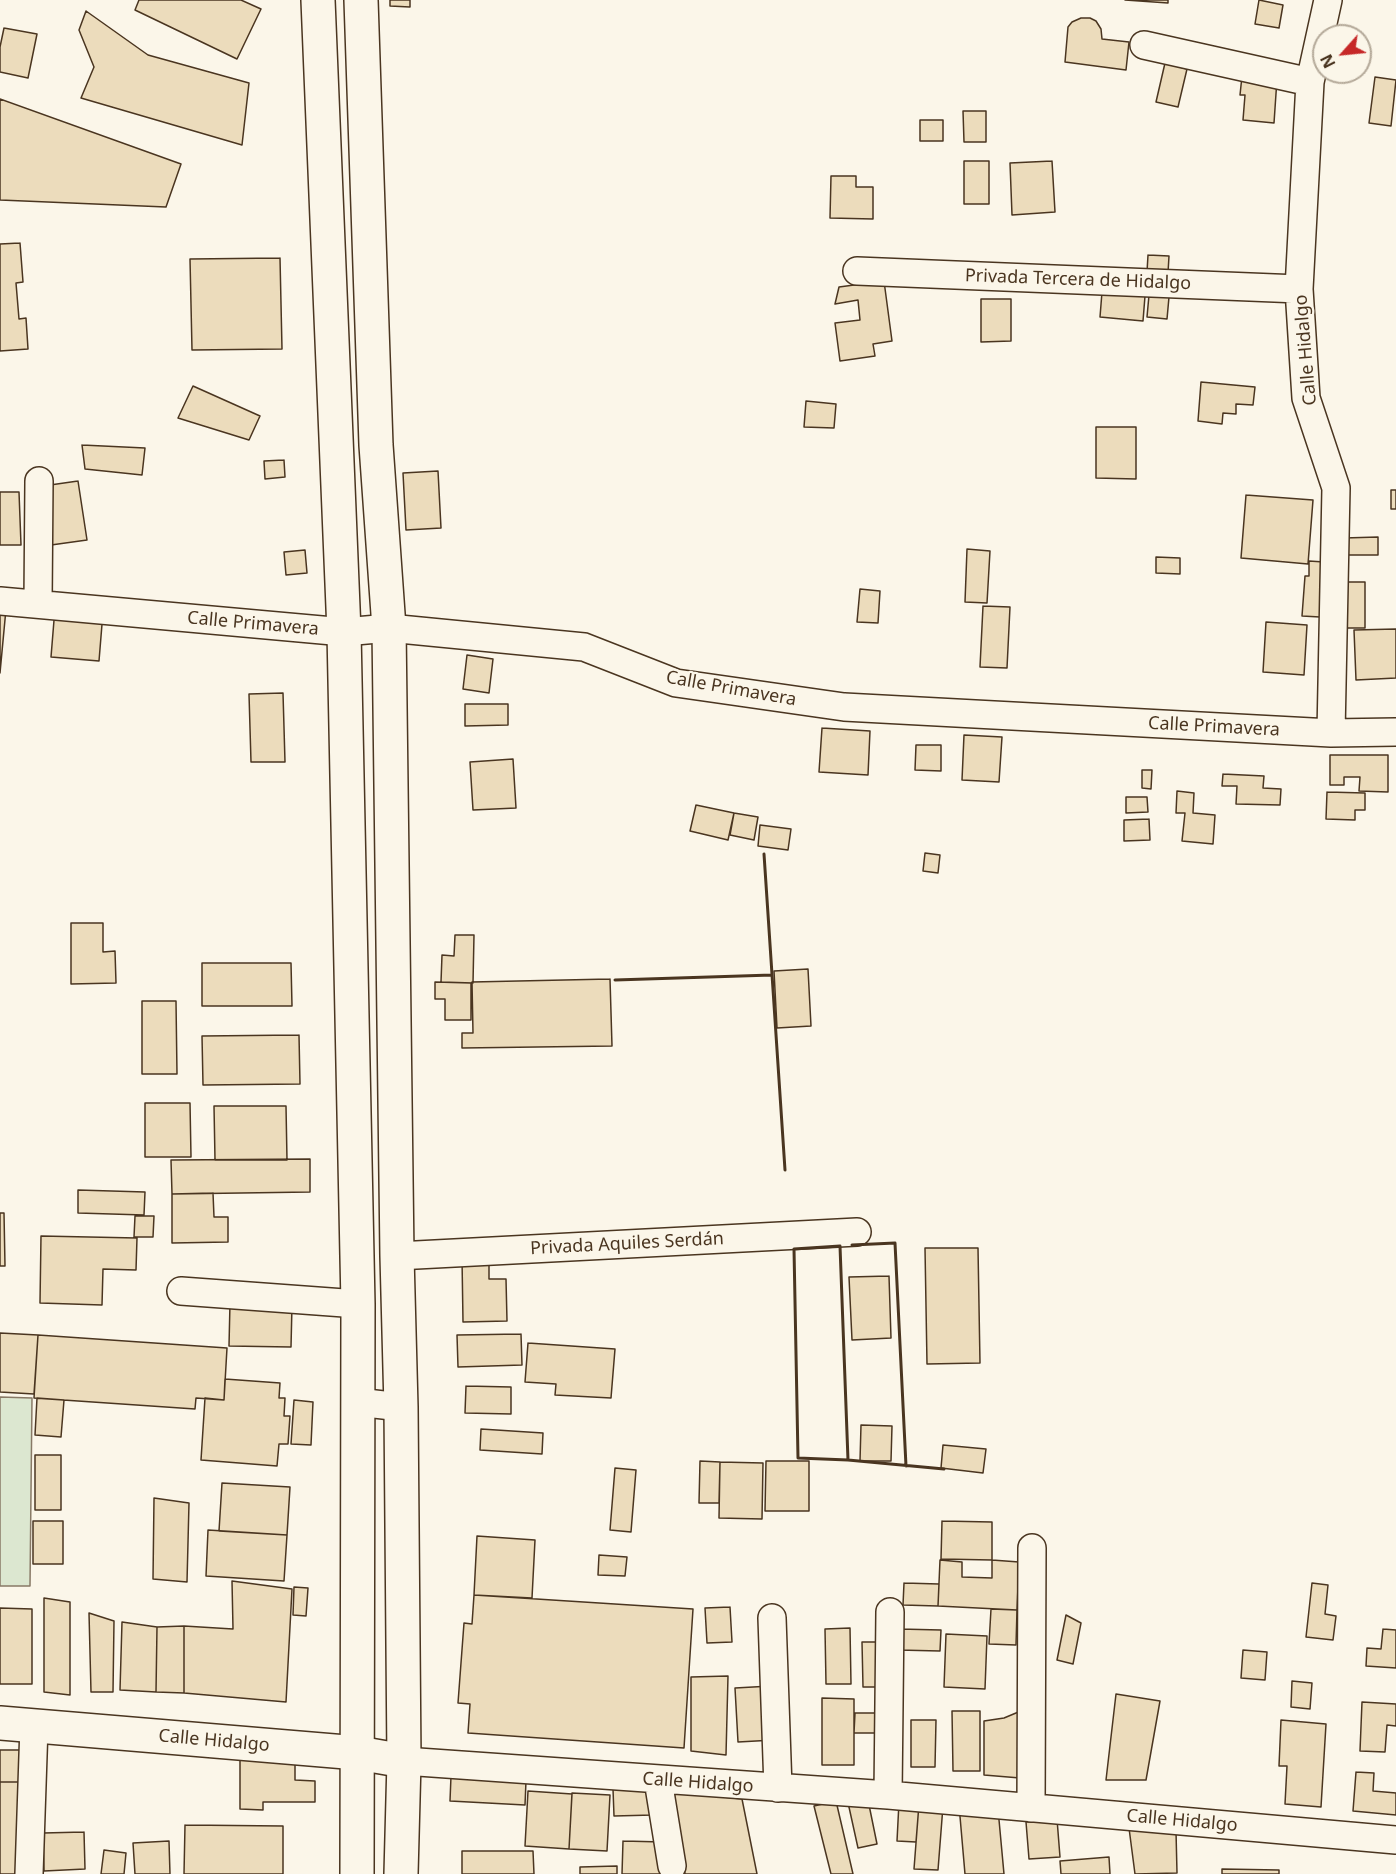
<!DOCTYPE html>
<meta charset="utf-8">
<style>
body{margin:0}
#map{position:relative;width:1396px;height:1874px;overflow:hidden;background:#fbf6e9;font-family:"Noto Sans",sans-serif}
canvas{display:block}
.north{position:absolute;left:1312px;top:24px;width:60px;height:60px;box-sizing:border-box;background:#fbf6e9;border:2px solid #b4a999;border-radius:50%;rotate:243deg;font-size:16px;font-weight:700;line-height:24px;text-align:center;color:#4a3520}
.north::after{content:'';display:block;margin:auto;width:21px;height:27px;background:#c62828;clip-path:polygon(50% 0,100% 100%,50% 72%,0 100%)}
</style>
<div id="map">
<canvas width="1396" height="1874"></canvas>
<div class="north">N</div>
</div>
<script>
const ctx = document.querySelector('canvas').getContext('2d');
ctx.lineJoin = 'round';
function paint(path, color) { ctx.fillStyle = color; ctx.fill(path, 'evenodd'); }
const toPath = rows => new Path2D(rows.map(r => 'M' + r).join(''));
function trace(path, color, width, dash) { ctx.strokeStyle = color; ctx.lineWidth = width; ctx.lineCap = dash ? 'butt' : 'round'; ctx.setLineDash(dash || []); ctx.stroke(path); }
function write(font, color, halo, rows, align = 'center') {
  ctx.font = font + ' "Noto Sans",sans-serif'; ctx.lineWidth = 4.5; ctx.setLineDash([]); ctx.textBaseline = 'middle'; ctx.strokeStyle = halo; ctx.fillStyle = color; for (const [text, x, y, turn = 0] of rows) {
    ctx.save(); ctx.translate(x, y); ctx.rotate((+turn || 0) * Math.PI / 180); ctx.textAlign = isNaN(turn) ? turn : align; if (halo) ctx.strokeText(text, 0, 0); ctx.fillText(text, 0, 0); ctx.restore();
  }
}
const green = toPath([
 [0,1397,32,1398,30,1586,0,1586,0,1397]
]);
const building = toPath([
 [139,0,241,0,261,9,237,59,135,10,139,0],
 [390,0,410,0,410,7,390,6,390,0],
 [1125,0,1168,0,1168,3,1125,0],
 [1259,0,1283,5,1279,28,1255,24,1259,0],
 [86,11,148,55,249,83,242,145,81,98,94,67,79,30,86,11],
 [1081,18,1090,18,1096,21,1101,29,1102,39,1129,42,1126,70,1065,62,1068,27,1072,22,1081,18],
 [4,28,37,34,28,78,0,72,0,47,4,28],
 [1165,63,1187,69,1178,107,1156,102,1165,63],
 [1242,76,1277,79,1274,123,1243,120,1245,95,1240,95,1242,76],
 [1375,77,1396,80,1391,126,1369,123,1375,77],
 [0,99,181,164,166,207,0,200,0,99],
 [963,111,986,111,986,142,964,142,963,111],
 [920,120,943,120,943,141,920,141,920,120],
 [964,161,989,161,989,204,964,204,964,161],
 [1052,161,1055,212,1012,215,1010,163,1052,161],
 [831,176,856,176,856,187,873,187,873,219,830,218,831,176],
 [20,243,23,282,16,283,19,319,26,318,28,349,0,351,0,244,20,243],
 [1148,255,1169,256,1168,273,1147,272,1148,255],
 [280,258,282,349,192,350,190,259,280,258],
 [884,281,892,341,873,344,875,356,840,361,835,323,860,320,858,300,835,304,839,287,884,281],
 [1102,292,1145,296,1143,321,1100,317,1102,292],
 [1149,295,1169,297,1167,319,1147,317,1149,295],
 [981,299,1011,299,1011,341,981,342,981,299],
 [1201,382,1255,387,1253,405,1236,404,1236,414,1223,413,1222,424,1198,421,1201,382],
 [193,386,260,416,249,440,178,418,193,386],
 [806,401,836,404,834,428,804,427,806,401],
 [1096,427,1136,427,1136,479,1096,478,1096,427],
 [82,445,145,448,142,475,85,469,82,445],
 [284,460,285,477,265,479,264,461,284,460],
 [438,471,441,528,406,530,403,473,438,471],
 [78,481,87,540,51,545,43,486,78,481],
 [1391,490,1396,490,1396,509,1391,509,1391,490],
 [0,492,19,492,21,545,0,545,0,492],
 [1246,495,1313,500,1308,564,1241,558,1246,495],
 [1378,537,1378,555,1344,555,1344,538,1378,537],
 [967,549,990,551,987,603,965,602,967,549],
 [305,550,307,573,286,575,284,552,305,550],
 [1156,557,1180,558,1180,574,1156,573,1156,557],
 [1309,561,1324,562,1320,617,1302,616,1305,576,1309,576,1309,561],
 [1335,582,1365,582,1365,628,1335,628,1335,582],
 [860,589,880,591,878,623,857,622,860,589],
 [983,606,1010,607,1007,668,980,667,983,606],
 [55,608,103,612,99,661,51,657,55,608],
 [0,609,6,609,0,673,0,609],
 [1266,622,1307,625,1304,675,1263,672,1266,622],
 [1396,629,1396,678,1356,680,1354,630,1396,629],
 [467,655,493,659,489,693,463,689,467,655],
 [283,693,285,762,251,762,249,694,283,693],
 [465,704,508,704,508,725,465,726,465,704],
 [822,728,870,731,868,775,819,772,822,728],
 [964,735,1002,737,999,782,962,780,964,735],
 [916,745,941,745,941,771,915,770,916,745],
 [1330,755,1388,755,1388,792,1359,791,1360,777,1344,777,1344,785,1330,785,1330,755],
 [513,759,516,808,473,810,470,762,513,759],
 [1142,770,1152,770,1151,789,1142,788,1142,770],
 [1223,774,1264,776,1263,788,1281,789,1280,805,1236,804,1237,786,1222,786,1223,774],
 [1177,791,1194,793,1193,813,1215,815,1213,844,1182,841,1185,813,1176,813,1177,791],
 [1327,792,1365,793,1365,810,1355,810,1355,820,1326,819,1327,792],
 [1126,797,1147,797,1148,812,1126,813,1126,797],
 [696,805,734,813,728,840,690,831,696,805],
 [734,813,758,817,754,840,730,835,734,813],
 [1149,819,1150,840,1124,841,1124,820,1149,819],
 [760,825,791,829,788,850,758,846,760,825],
 [925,853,940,855,938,873,923,871,925,853],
 [71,923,103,923,103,952,115,951,116,983,71,984,71,923],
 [455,935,474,935,473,983,441,982,442,955,454,956,455,935],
 [202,963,291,963,292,1006,202,1006,202,963],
 [808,969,811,1026,777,1028,774,971,808,969],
 [610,979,612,1046,462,1048,462,1033,473,1033,472,982,610,979],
 [435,982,471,983,471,1020,445,1020,445,999,435,999,435,982],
 [142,1001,176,1001,177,1074,142,1074,142,1001],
 [299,1035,300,1084,203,1085,202,1036,299,1035],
 [145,1103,190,1103,191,1157,145,1157,145,1103],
 [214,1106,286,1106,287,1160,215,1160,214,1106],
 [310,1159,310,1192,172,1194,171,1160,310,1159],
 [78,1190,145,1192,144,1215,78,1213,78,1190],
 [213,1193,214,1217,228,1217,228,1242,172,1243,172,1194,213,1193],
 [0,1213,4,1213,5,1266,0,1266,0,1213],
 [135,1216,154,1216,153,1237,134,1237,135,1216],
 [41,1236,137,1238,136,1270,103,1269,102,1305,40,1303,41,1236],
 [925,1248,978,1248,980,1363,927,1364,925,1248],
 [489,1257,489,1279,506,1279,507,1321,463,1322,462,1258,489,1257],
 [889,1276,891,1338,852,1340,849,1277,889,1276],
 [230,1303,292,1305,291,1347,229,1346,230,1303],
 [0,1333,38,1335,34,1394,0,1392,0,1333],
 [521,1334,522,1365,458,1367,457,1335,521,1334],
 [38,1335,227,1348,224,1400,196,1398,195,1409,34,1398,38,1335],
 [528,1343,615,1349,611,1398,555,1395,556,1384,525,1382,528,1343],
 [225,1379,280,1383,279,1398,285,1398,284,1416,290,1416,288,1444,279,1444,277,1466,201,1460,205,1398,224,1400,225,1379],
 [466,1386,511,1387,511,1414,465,1413,466,1386],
 [37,1398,64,1400,61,1437,35,1435,37,1398],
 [294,1400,313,1402,311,1445,291,1444,294,1400],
 [861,1425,892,1426,891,1461,860,1461,861,1425],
 [481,1429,543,1433,542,1454,480,1450,481,1429],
 [943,1445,986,1449,983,1473,941,1468,943,1445],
 [35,1455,61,1455,61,1510,35,1510,35,1455],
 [700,1461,720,1462,719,1503,699,1503,700,1461],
 [766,1461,809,1461,809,1511,765,1511,766,1461],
 [720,1462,763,1463,762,1519,719,1518,720,1462],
 [615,1468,636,1470,631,1532,610,1530,615,1468],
 [222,1483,290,1487,287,1535,219,1531,222,1483],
 [154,1498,189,1503,187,1582,153,1579,154,1498],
 [33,1521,63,1521,63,1564,33,1564,33,1521],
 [942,1521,992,1522,992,1560,941,1559,942,1521],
 [208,1530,287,1535,284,1581,206,1576,208,1530],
 [477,1536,535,1540,532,1598,474,1595,477,1536],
 [599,1555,627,1557,625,1576,598,1575,599,1555],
 [940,1560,962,1562,962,1577,992,1578,992,1560,1019,1562,1017,1610,938,1606,940,1560],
 [232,1581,292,1589,286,1702,184,1693,184,1626,233,1629,232,1581],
 [904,1583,939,1584,938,1606,903,1605,904,1583],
 [1312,1583,1328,1585,1325,1614,1336,1616,1333,1640,1306,1637,1312,1583],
 [294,1587,308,1588,306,1616,293,1615,294,1587],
 [474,1595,693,1609,684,1748,468,1733,470,1704,458,1703,464,1623,472,1624,474,1595],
 [44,1598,70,1602,70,1695,44,1692,44,1598],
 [730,1607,732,1642,707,1643,705,1608,730,1607],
 [0,1608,32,1609,32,1684,0,1684,0,1608],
 [991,1609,1017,1610,1016,1645,989,1644,991,1609],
 [89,1613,114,1621,113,1692,91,1692,89,1613],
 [1066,1615,1081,1623,1073,1664,1057,1660,1066,1615],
 [122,1622,157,1627,156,1692,120,1690,122,1622],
 [184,1626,184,1693,156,1692,157,1627,184,1626],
 [850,1628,851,1684,826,1684,825,1629,850,1628],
 [899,1629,941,1630,940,1651,898,1650,899,1629],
 [1383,1629,1396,1630,1396,1668,1366,1666,1367,1648,1381,1649,1383,1629],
 [946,1634,987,1636,985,1689,944,1687,946,1634],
 [862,1642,884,1642,884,1687,863,1687,862,1642],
 [1243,1650,1267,1652,1265,1680,1241,1678,1243,1650],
 [728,1676,726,1755,691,1751,691,1677,728,1676],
 [1292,1681,1312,1683,1310,1709,1291,1707,1292,1681],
 [771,1686,774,1740,738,1742,735,1688,771,1686],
 [1116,1694,1160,1701,1146,1780,1106,1780,1116,1694],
 [822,1698,854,1699,854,1765,822,1765,822,1698],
 [1362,1702,1396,1704,1396,1726,1387,1725,1385,1752,1360,1751,1362,1702],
 [1028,1708,1020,1778,984,1775,984,1721,1004,1718,1028,1708],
 [952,1711,980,1711,980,1771,953,1771,952,1711],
 [855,1713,878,1713,878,1733,854,1733,855,1713],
 [911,1720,936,1720,935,1767,911,1767,911,1720],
 [1281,1720,1326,1724,1321,1807,1285,1804,1287,1766,1279,1766,1281,1720],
 [0,1750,20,1750,20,1782,0,1782,0,1750],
 [240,1754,295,1754,295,1780,315,1781,315,1802,263,1802,263,1810,240,1809,240,1754],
 [1356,1772,1374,1773,1373,1791,1396,1793,1396,1815,1353,1811,1356,1772],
 [451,1776,526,1781,525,1805,450,1801,451,1776],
 [0,1782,20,1782,20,1874,0,1874,0,1782],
 [652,1787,653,1815,614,1816,613,1789,652,1787],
 [528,1791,572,1794,569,1849,525,1846,528,1791],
 [668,1791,742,1799,757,1874,685,1874,668,1791],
 [572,1793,610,1795,607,1851,569,1849,572,1793],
 [847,1798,868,1800,877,1844,858,1848,847,1798],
 [836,1801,853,1874,831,1874,814,1806,836,1801],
 [899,1802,919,1804,916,1842,897,1841,899,1802],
 [919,1804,943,1806,938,1870,914,1869,919,1804],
 [959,1805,998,1809,1004,1874,965,1874,959,1805],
 [1057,1819,1060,1857,1029,1859,1026,1822,1057,1819],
 [185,1825,283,1826,283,1874,184,1874,185,1825],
 [1129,1828,1176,1831,1177,1873,1135,1874,1129,1828],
 [84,1832,85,1869,44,1871,43,1833,84,1832],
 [169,1841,170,1874,135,1874,133,1843,169,1841],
 [623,1841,663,1842,663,1874,622,1874,623,1841],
 [104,1850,126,1853,124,1874,101,1874,104,1850],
 [462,1851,533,1851,534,1874,462,1874,462,1851],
 [1109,1857,1110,1874,1061,1874,1060,1861,1109,1857],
 [617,1866,617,1874,580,1874,580,1867,617,1866],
 [1222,1869,1279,1870,1279,1874,1222,1874,1222,1869]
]);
const street = toPath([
 [1328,0,1310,82,1299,289,1306,398,1336,488,1331,733],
 [1144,45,1310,82],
 [857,271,1299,289],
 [0,601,344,632,389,628,584,647,676,683,844,707,1331,733,1396,732],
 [38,603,39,481],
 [397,1256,857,1232],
 [181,1291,358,1304],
 [357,1402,401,1407],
 [772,1618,778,1788],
 [404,1761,888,1795,1396,1840],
 [658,1780,672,1866],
 [888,1795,890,1612],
 [1031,1808,1032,1548],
 [29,1874,34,1726]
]);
const secondary = toPath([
 [0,1723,358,1753,404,1761]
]);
const primary = toPath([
 [318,0,344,632,358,1304,357,1874],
 [361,0,376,445,389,628,397,1256,401,1407,404,1761,401,1874]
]);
const wall = toPath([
 [764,854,785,1170],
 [615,980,772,975],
 [852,1245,895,1243,906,1466],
 [840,1246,848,1460,798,1458,794,1249,840,1246],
 [848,1460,944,1469]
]);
const streetNames = [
 ["Privada Tercera de Hidalgo",1078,280,2],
 ["Calle Hidalgo",1306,350,-95],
 ["Calle Primavera",253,624,5],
 ["Calle Primavera",731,689,10],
 ["Calle Primavera",1214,727,3],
 ["Privada Aquiles Serdán",627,1244,-3],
 ["Calle Hidalgo",214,1741,5],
 ["Calle Hidalgo",698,1783,4],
 ["Calle Hidalgo",1182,1821,5]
];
paint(green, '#dce7d0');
trace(green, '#887966', 1.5);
paint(building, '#ecdcbc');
trace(building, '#4a3520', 1.5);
trace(street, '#4a3520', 30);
trace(secondary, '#4a3520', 36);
trace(primary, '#4a3520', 36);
trace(street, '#fbf6e9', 27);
trace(secondary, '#fbf6e9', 33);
trace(primary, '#fbf6e9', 33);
trace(wall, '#4a3520', 3);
write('18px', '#4a3520', '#fbf6e9', streetNames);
</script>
